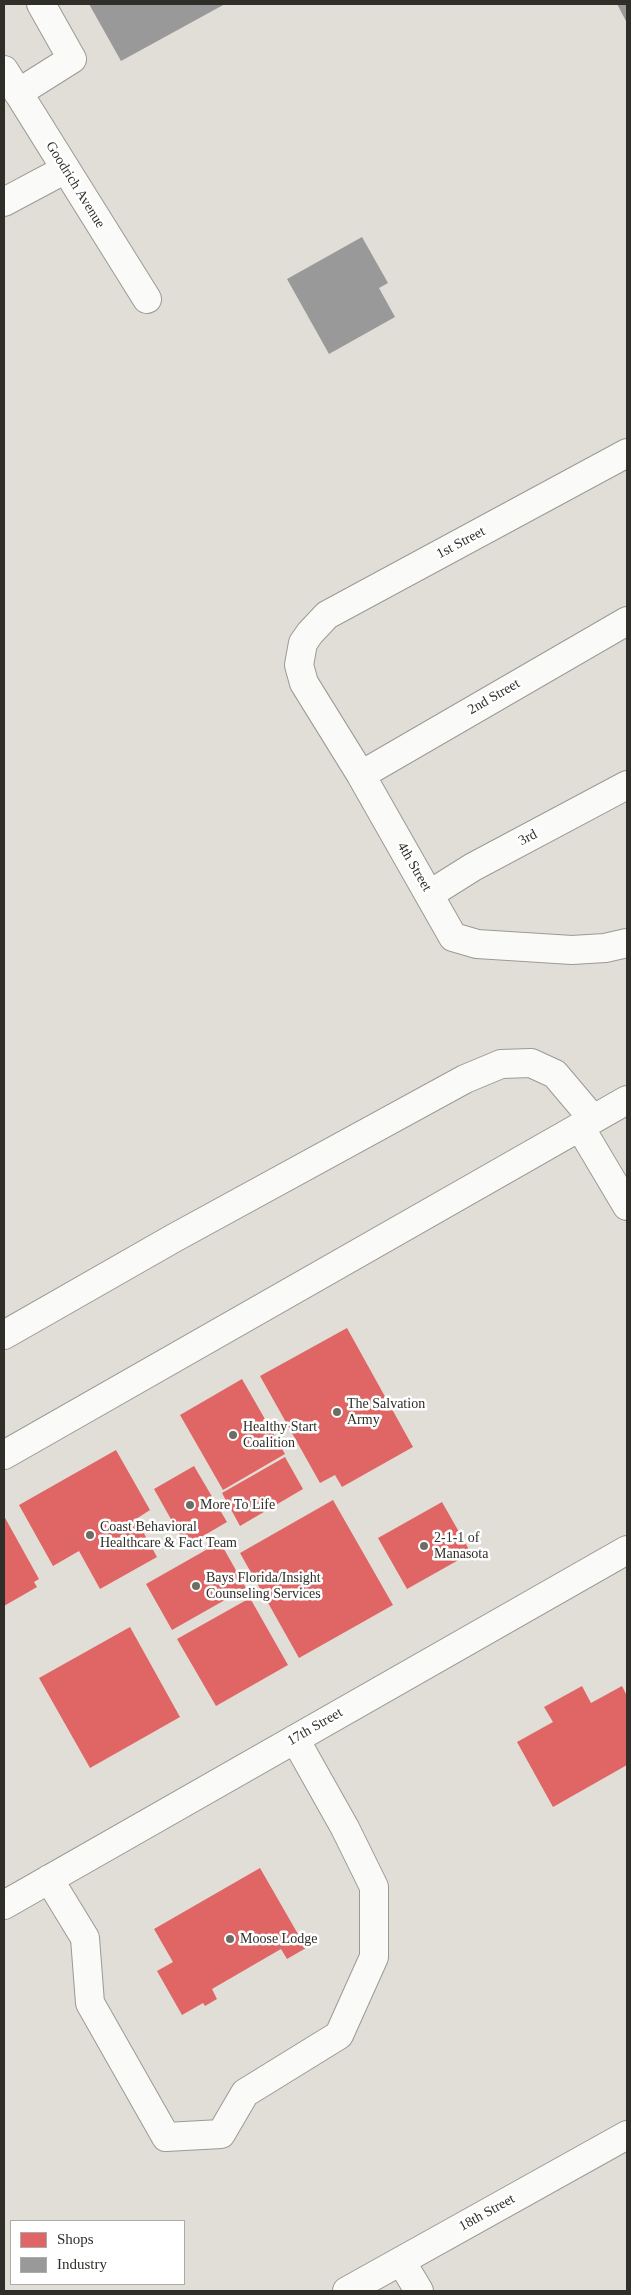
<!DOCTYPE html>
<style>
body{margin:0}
#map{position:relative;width:631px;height:2295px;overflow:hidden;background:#e0ded6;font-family:Georgia,serif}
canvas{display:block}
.frame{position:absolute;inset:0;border:5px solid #2f2e28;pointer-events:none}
.legend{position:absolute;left:10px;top:2220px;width:175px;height:65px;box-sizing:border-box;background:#fff;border:1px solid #acaba9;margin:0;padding:6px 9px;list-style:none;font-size:15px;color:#2f2e28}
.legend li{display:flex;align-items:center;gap:10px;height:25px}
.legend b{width:25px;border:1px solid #acaba9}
</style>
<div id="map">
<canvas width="631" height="2295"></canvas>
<div class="frame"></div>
<ul class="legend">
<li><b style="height:14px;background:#e06666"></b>Shops</li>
<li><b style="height:14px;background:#999"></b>Industry</li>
</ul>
</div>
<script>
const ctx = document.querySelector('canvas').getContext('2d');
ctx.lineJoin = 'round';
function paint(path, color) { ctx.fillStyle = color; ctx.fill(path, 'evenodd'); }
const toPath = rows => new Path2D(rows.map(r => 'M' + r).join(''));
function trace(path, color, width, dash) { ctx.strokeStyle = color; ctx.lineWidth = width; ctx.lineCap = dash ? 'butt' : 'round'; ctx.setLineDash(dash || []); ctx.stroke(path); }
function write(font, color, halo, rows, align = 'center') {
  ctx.font = font + ' Georgia,serif'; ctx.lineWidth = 5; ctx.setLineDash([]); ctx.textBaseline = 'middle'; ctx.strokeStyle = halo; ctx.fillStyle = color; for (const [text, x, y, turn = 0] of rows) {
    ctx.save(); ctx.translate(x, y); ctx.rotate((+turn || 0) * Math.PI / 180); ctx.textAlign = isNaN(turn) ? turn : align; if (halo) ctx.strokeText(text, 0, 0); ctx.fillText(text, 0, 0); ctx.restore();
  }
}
const shops = toPath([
 [347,1328,413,1447,342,1487,335,1475,320,1483,260,1376],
 [242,1379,285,1454,223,1490,180,1415],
 [116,1450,150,1510,136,1519,157,1557,100,1589,79,1551,53,1566,19,1505],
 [285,1457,303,1489,240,1526,222,1493],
 [194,1466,227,1522,186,1546,154,1489],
 [333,1500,393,1605,299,1658,240,1553],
 [442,1502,471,1553,407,1589,378,1538],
 [4,1516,39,1579,34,1582,37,1587,4,1606],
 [220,1542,246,1588,172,1630,146,1584],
 [250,1598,288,1665,216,1706,177,1639],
 [130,1627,180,1717,90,1768,39,1678],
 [582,1686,591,1703,622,1686,627,1696,627,1765,553,1807,517,1742,553,1722,544,1707],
 [260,1868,306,1948,287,1959,281,1949,212,1989,217,1999,205,2006,203,2003,182,2015,157,1971,173,1962,154,1929]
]);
const industry = toPath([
 [89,4,225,4,121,61],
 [617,4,627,4,627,23],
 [362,237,388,283,379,288,395,317,329,354,287,279]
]);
const minor = toPath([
 [4,70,147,299],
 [18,93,72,59,41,4],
 [4,202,66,169],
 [627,453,327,615,310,633,303,643,299,665,304,683,361,775,453,937,477,944,572,950,605,948,627,943],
 [361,775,627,621],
 [430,894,473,867,627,785],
 [580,1127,627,1206],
 [4,1335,174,1238,465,1079,501,1064,531,1063,555,1074,593,1119],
 [4,1455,627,1100],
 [49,1879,85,1938,90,2003,166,2137,221,2134,245,2093,339,2035,374,1957,374,1887,345,1828,295,1739],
 [4,1905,627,1550],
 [401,2261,419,2291],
 [347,2291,627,2135]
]);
const markers = [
 [337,1412,5,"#6d6c65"],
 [233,1435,5,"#6d6c65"],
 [190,1505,5,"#6d6c65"],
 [90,1535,5,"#6d6c65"],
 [424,1546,5,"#6d6c65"],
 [196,1586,5,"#6d6c65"],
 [230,1939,5,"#6d6c65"]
];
const streetNames = [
 ["Goodrich Avenue",75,185,58],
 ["1st Street",461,543,-28],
 ["2nd Street",494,697,-30],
 ["3rd",528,838,-28],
 ["4th Street",414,867,60],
 ["17th Street",315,1727,-30],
 ["18th Street",487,2213,-29]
];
const poiNames = [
 ["The Salvation",347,1404],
 ["Army",347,1420],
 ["Healthy Start",243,1427],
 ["Coalition",243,1443],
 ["More To Life",200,1505],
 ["Coast Behavioral",100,1527],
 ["Healthcare & Fact Team",100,1543],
 ["2-1-1 of",434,1538],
 ["Manasota",434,1554],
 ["Bays Florida/Insight",206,1578],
 ["Counseling Services",206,1594],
 ["Moose Lodge",240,1939]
];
paint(shops, '#e06666');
paint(industry, '#999');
trace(minor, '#9b9a93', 30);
trace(minor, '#fafaf9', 28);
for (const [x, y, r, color] of markers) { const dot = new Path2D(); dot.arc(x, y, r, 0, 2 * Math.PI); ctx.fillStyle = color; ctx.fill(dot); trace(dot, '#fff', 2); }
write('14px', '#2f2e28', '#fff', streetNames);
write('14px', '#2f2e28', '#fff', poiNames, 'left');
</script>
